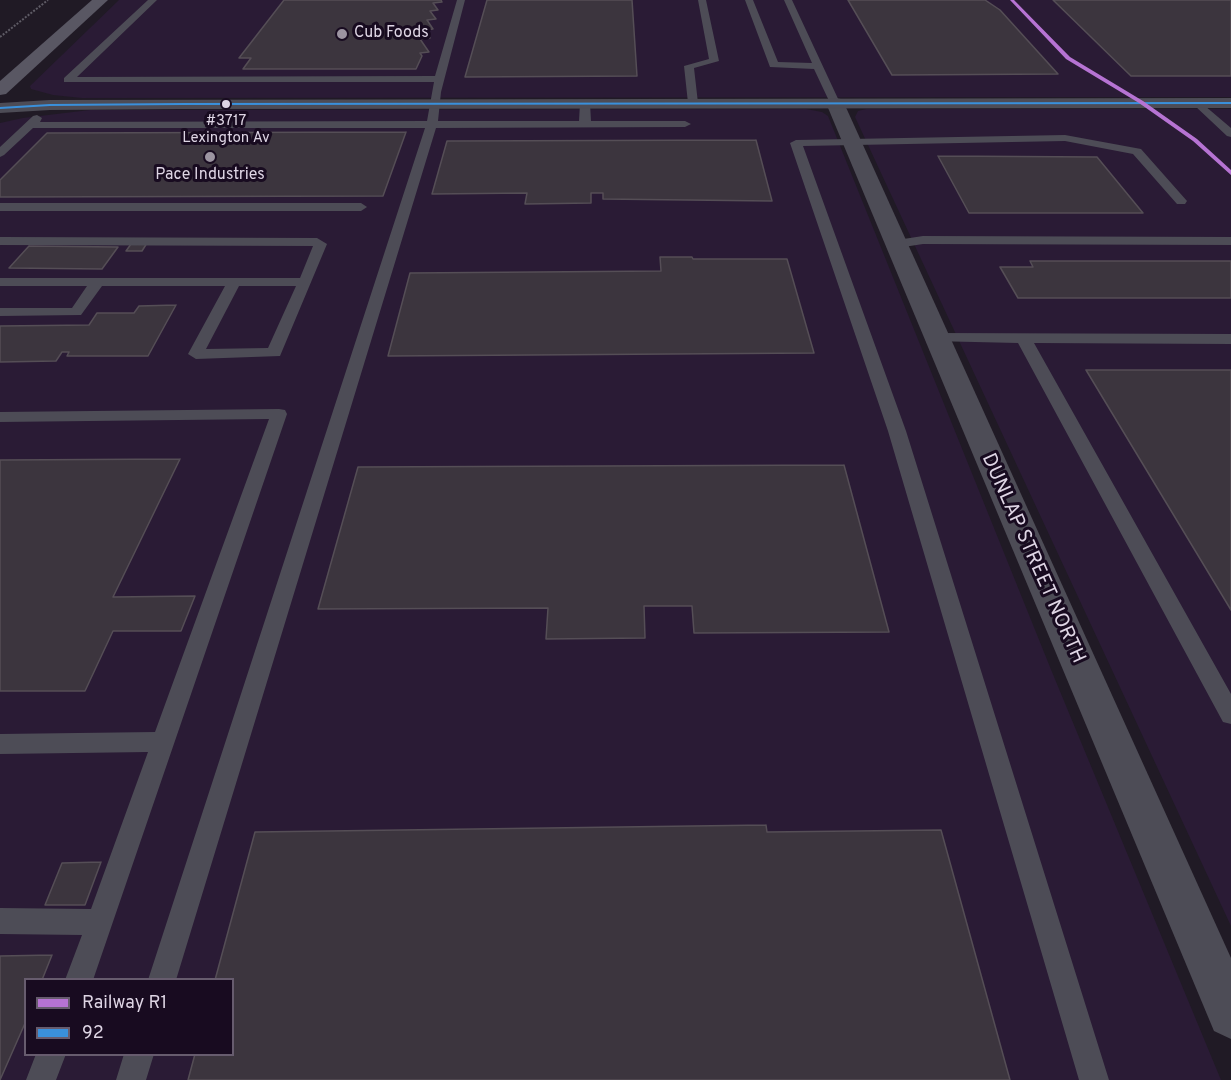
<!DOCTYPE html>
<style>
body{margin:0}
#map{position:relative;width:1231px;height:1080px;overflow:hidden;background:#201a25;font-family:Overpass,sans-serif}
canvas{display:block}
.legend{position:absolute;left:24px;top:978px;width:210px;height:78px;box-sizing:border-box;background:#180b20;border:2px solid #675c6e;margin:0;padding:8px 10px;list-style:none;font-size:18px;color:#ded5e4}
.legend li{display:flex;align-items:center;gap:12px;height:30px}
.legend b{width:30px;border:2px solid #675c6e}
</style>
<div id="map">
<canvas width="1231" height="1080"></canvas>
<ul class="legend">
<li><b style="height:8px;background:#b673d3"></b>Railway R1</li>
<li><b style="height:8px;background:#3a90db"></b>92</li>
</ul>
</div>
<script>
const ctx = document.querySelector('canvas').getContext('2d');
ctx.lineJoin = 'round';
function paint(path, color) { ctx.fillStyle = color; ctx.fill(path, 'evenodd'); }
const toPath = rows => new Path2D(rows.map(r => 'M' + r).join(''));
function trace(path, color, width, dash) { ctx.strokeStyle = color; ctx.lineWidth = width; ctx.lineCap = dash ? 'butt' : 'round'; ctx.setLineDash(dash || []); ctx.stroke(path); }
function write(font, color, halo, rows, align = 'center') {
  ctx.font = font + ' Overpass,sans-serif'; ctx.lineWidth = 6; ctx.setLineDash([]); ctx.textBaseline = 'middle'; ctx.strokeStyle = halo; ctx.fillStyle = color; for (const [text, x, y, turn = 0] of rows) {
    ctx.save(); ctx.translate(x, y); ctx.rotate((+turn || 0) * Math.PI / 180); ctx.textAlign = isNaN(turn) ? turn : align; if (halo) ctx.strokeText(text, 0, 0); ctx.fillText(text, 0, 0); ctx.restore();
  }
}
const built = toPath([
 [119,0,1231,0,1231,97,82,98,53,95,31,89,30,86],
 [806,109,822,112,828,116,1052,672,1221,1080,0,1080,0,123,23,118,90,110],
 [26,980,232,980,232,1054,26,1054],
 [866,109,1231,109,1231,926,855,117,858,111]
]);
const building = toPath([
 [284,0,441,0,442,2,433,3,438,10,430,11,436,19,427,20,433,29,424,30,430,38,420,39,429,52,420,53,422,56,416,69,243,69,251,58,239,58,284,0],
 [487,0,632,0,637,76,465,77,487,0],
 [848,0,985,0,1000,10,1058,74,892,75,848,0],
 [1053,0,1231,0,1231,76,1131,76,1053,0],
 [406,132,383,196,0,197,0,180,47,133,406,132],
 [756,140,772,201,603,199,603,193,591,193,591,203,525,204,527,193,432,194,447,141,756,140],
 [938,156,1097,157,1143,213,969,213,938,156],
 [147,243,142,251,126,251,131,244,147,243],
 [29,246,118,247,102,269,9,268,29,246],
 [660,257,692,257,693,259,787,259,814,353,388,356,410,273,661,271,660,257],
 [1030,261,1231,261,1231,298,1018,298,1000,267,1033,267,1030,261],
 [176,305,148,356,67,356,69,352,62,352,56,361,0,362,0,326,89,325,97,313,134,313,139,306,176,305],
 [1086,370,1231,370,1231,610,1086,370],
 [180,459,113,597,195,596,181,631,113,631,85,691,0,691,0,460,180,459],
 [844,465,889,632,694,633,692,606,644,606,645,638,546,639,548,608,318,609,358,467,844,465],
 [766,825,767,832,941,830,1010,1080,188,1080,195,1054,232,1054,232,980,215,980,255,832,766,825],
 [101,862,85,905,45,905,62,863,101,862],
 [52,955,42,980,26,980,26,1021,0,1080,0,956,52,955]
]);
const path = toPath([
 [0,37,48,0]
]);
const service = toPath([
 [148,0,157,0,77,77,435,76,457,0,465,0,441,92,438,121,579,121,580,103,585,100,590,103,591,121,685,121,691,124,685,127,436,128,176,980,148,980,425,128,33,128,4,155,0,157,0,147,33,116,37,115,42,118,40,122,427,121,434,82,64,82,64,78,148,0],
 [698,0,706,0,719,61,694,68,698,103,693,106,688,103,684,66,709,59,698,0],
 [745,0,753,0,778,62,812,63,784,0,792,0,840,103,839,105,835,106,830,103,814,69,770,67,745,0],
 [1198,100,1231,128,1231,137,1227,136,1194,105,1193,103,1198,100],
 [1065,135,1141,149,1187,201,1185,204,1177,204,1133,154,1065,141,803,146,906,431,1109,1080,1079,1080,888,431,790,143,796,140,1065,135],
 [0,203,361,203,367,207,361,211,0,211,0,203],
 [923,236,1231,237,1231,245,923,244,897,248,890,244,897,240,923,236],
 [0,237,317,238,327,244,280,356,196,359,188,354,225,286,102,286,81,315,0,316,0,308,72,308,87,286,0,286,0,278,300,278,313,246,0,245,0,237],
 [239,286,296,286,268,348,206,349,239,286],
 [936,333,1231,334,1231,344,1034,343,1231,694,1231,724,1223,722,1018,343,931,341,928,338,936,333],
 [279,409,285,410,287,414,93,980,65,980,82,935,0,934,0,908,91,909,148,752,0,754,0,734,155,732,269,419,0,422,0,412,279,409],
 [36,1054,66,1054,56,1080,26,1080,36,1054],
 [124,1054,154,1054,146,1080,116,1080,124,1054]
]);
const minor = toPath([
 [835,98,841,99,844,103,1231,958,1231,1039,1214,1031,826,103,829,99,835,98]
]);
const tertiary = toPath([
 [1231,98,1231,108,183,109,50,110,0,113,0,103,50,100,1231,98]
]);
const secondary = toPath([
 [92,0,108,0,6,94,0,95,0,81,92,0]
]);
const bus1 = toPath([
 [1231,102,1231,104,183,105,50,106,0,109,0,107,50,104,183,103,1231,102]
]);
const rail1 = toPath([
 [1010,0,1014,0,1070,57,1143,101,1197,139,1231,170,1231,175,1193,141,1139,103,1066,59,1010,0]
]);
const markers = [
 [342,34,6,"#9c94a1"],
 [226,104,5,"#ded5e4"],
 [210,157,6,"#9c94a1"]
];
const farBusnames = [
 ["#3717",226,122],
 ["Lexington Av",226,139]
];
const farPoinames = [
 ["Cub Foods",354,34],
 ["Pace Industries",210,176,"center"]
];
const streetNames = [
 ["DUNLAP STREET NORTH",1032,559,66]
];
paint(built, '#2a1b35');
paint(building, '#3c353e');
trace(building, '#554e56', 1.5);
trace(path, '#5e5b65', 2, [2, 1.5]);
paint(service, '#4d4c56');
paint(minor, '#4d4c56');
paint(tertiary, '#4d4c56');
paint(secondary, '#595763');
paint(bus1, '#3a90db');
paint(rail1, '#b673d3');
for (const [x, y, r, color] of markers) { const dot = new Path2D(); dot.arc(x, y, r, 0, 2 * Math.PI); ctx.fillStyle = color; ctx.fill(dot); trace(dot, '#180b20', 2); }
write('15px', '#ded5e4', '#180b20', farBusnames);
write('16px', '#ded5e4', '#180b20', farPoinames, 'left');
write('20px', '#ded5e4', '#180b20', streetNames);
</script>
